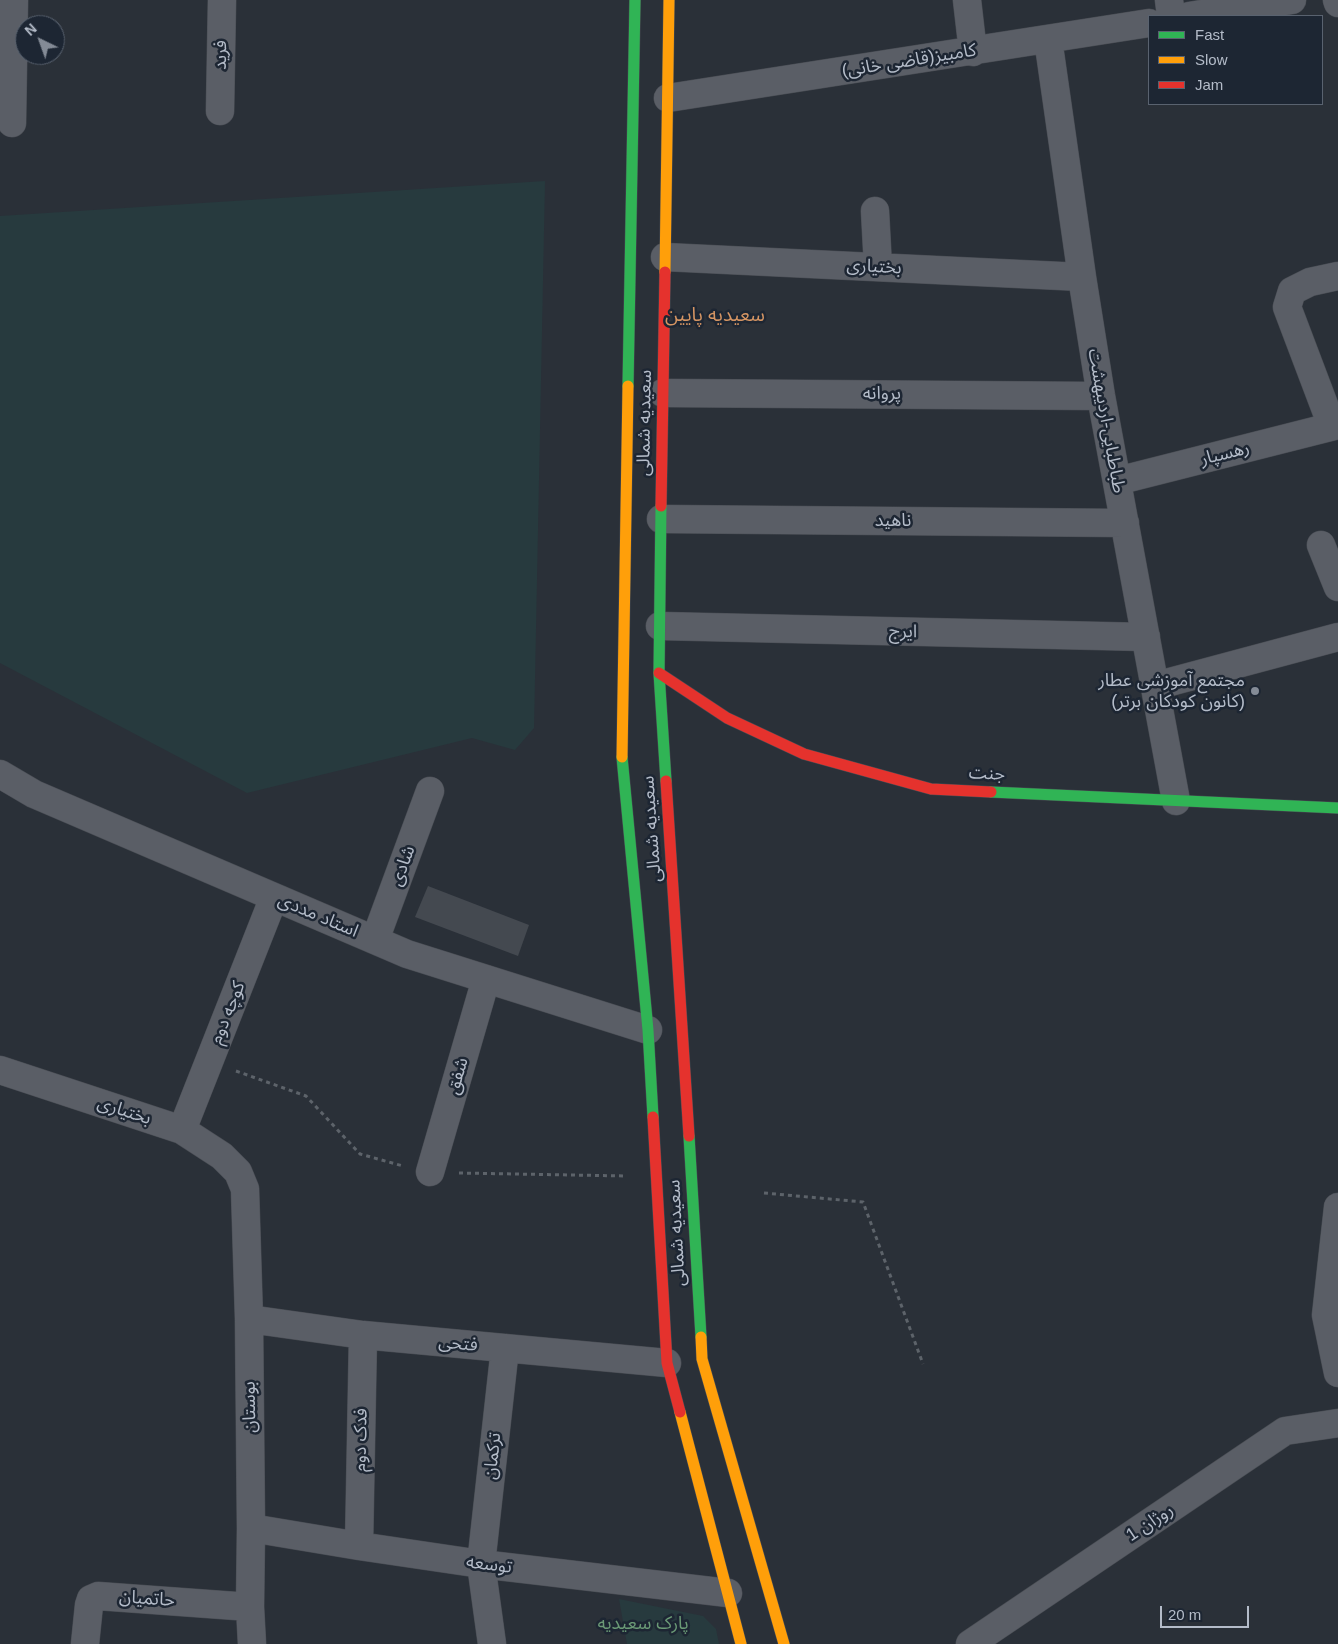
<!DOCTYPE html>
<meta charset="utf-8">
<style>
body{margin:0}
#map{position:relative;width:1338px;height:1644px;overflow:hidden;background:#2a3038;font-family:Helvetica,sans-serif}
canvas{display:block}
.legend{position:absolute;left:1148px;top:15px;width:175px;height:90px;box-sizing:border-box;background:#1d2633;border:1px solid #59626f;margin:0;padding:6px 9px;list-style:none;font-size:15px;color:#b4bcc9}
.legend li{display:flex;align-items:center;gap:10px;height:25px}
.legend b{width:25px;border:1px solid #59626f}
.north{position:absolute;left:15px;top:15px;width:50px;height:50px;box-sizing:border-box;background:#1d2633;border:1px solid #59626f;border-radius:50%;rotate:318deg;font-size:14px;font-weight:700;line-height:20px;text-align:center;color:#b4bcc9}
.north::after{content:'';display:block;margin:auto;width:18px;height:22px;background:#848b96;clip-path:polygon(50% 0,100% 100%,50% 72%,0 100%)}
.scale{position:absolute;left:1160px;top:1606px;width:89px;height:22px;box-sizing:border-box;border:2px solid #b4bcc9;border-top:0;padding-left:6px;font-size:15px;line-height:18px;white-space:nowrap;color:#b4bcc9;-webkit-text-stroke:4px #1d2633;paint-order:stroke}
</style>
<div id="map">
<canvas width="1338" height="1644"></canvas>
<ul class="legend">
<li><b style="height:6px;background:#30b455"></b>Fast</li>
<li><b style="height:6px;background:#ff9f0a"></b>Slow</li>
<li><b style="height:6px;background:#e5322d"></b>Jam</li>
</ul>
<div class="north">N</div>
<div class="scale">20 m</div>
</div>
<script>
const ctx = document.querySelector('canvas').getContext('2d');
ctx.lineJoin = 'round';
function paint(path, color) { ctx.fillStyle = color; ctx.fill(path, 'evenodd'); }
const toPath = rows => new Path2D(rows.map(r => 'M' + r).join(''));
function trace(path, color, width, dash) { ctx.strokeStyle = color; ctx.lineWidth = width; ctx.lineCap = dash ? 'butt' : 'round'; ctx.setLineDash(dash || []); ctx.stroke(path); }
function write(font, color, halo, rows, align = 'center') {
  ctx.font = font + ' Helvetica,"Noto Sans Arabic",sans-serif'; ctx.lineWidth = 5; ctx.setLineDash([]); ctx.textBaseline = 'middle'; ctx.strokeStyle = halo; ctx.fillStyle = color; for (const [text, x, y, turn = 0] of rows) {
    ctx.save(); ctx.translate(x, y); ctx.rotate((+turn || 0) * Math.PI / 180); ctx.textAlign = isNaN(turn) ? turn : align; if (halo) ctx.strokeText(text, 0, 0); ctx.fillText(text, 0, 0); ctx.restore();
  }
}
const green = toPath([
 [545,181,534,728,515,750,472,738,247,793,0,663,0,216],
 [619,1599,703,1616,716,1629,719,1644,627,1644]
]);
const building = toPath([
 [428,886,529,925,518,956,415,917]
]);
const path = toPath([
 [236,1071,306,1096,360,1154,403,1166],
 [459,1173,627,1176],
 [764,1193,863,1202,923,1364]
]);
const street = toPath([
 [967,0,973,52],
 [1169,0,1171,16],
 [1337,0,1338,3],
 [1189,16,1292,0],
 [1048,39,1082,277,1101,396,1176,801],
 [668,98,1149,23],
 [220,111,222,0],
 [12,123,14,0],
 [875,211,878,267],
 [665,257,1082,277],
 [663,393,1101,396],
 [1332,426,1287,307,1292,291,1310,282,1338,276],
 [1117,481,1338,425],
 [661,519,1125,523],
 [1321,545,1338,587],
 [660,626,1146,637],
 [1155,686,1338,637],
 [0,774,34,794,407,954,648,1030],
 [375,940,430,791],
 [0,1070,182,1130,222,1156,238,1172,245,1189,249,1319,251,1528,250,1607,252,1644],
 [182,1130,274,897],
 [430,1172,486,979],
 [1338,1207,1326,1315,1338,1373],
 [249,1319,363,1335,667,1363],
 [251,1528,359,1546,481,1564,728,1593],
 [359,1546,363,1335],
 [85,1644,89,1605,91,1599,98,1596,250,1607],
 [492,1644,481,1564,505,1348],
 [970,1644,1285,1431,1338,1423]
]);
const fast = toPath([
 [628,386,635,0],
 [661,506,659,673,666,781],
 [622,757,648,1030,653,1117],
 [991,792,1338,808],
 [689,1136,701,1337]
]);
const slow = toPath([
 [665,272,669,0],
 [622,757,628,386],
 [701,1337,702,1359,784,1644],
 [680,1412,741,1644]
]);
const jam = toPath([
 [661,506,665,272],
 [659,673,727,718,804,754,931,789,991,792],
 [666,781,689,1136],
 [653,1117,667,1363,680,1412]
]);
const markers = [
 [1255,691,5,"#848b96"]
];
const streetNames = [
 ["فرید",221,55,-89],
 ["کامبیز(قاضی خانی)",909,61,-9],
 ["بختیاری",874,267,3],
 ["پروانه",882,394],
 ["طباطبایی-اردیبهشت",1106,421,80],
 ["سعیدیه شمالی",645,423,-89],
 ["رهسپار",1225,454,-14],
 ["ناهید",893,521],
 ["ایرج",903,632,1],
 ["جنت",987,774,3],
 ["سعیدیه شمالی",652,829,-94],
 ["شادی",403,866,-70],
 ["استاد مددی",318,916,23],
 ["کوچه دوم",228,1013,-68],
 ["شفق",458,1076,-74],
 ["بختیاری",124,1111,18],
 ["سعیدیه شمالی",677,1233,-93],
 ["فتحی",458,1344,5],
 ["بوستان",250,1407,-91],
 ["فدک دوم",361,1440,-89],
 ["ترکمان",493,1456,-84],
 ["روژان 1",1150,1523,-34],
 ["توسعه",489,1565,7],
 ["حاتمیان",147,1599,4]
];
const poiNames = [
 ["مجتمع آموزشی عطار",1245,681],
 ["(کانون کودکان برتر)",1245,702]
];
const parkNames = [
 ["پارک سعیدیه",643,1624]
];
const neighbourhoodNames = [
 ["سعیدیه پایین",715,316]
];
paint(green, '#273a3e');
paint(building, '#444950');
trace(street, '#484c53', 29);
trace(fast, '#484c53', 12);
trace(slow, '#484c53', 12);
trace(jam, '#484c53', 12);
trace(path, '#5d636a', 3, [4, 4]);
trace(street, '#5a5e66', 28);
trace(fast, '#30b455', 11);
trace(slow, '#ff9f0a', 11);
trace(jam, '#e5322d', 11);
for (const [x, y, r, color] of markers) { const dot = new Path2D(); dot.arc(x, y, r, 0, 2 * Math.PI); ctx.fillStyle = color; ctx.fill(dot); trace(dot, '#1d2633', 2); }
write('18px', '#b4bcc9', '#1d2633', streetNames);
write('18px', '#b4bcc9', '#1d2633', poiNames, 'right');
write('18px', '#6b9a76', '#1d2633', parkNames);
write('19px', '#d59563', '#1d2633', neighbourhoodNames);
</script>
